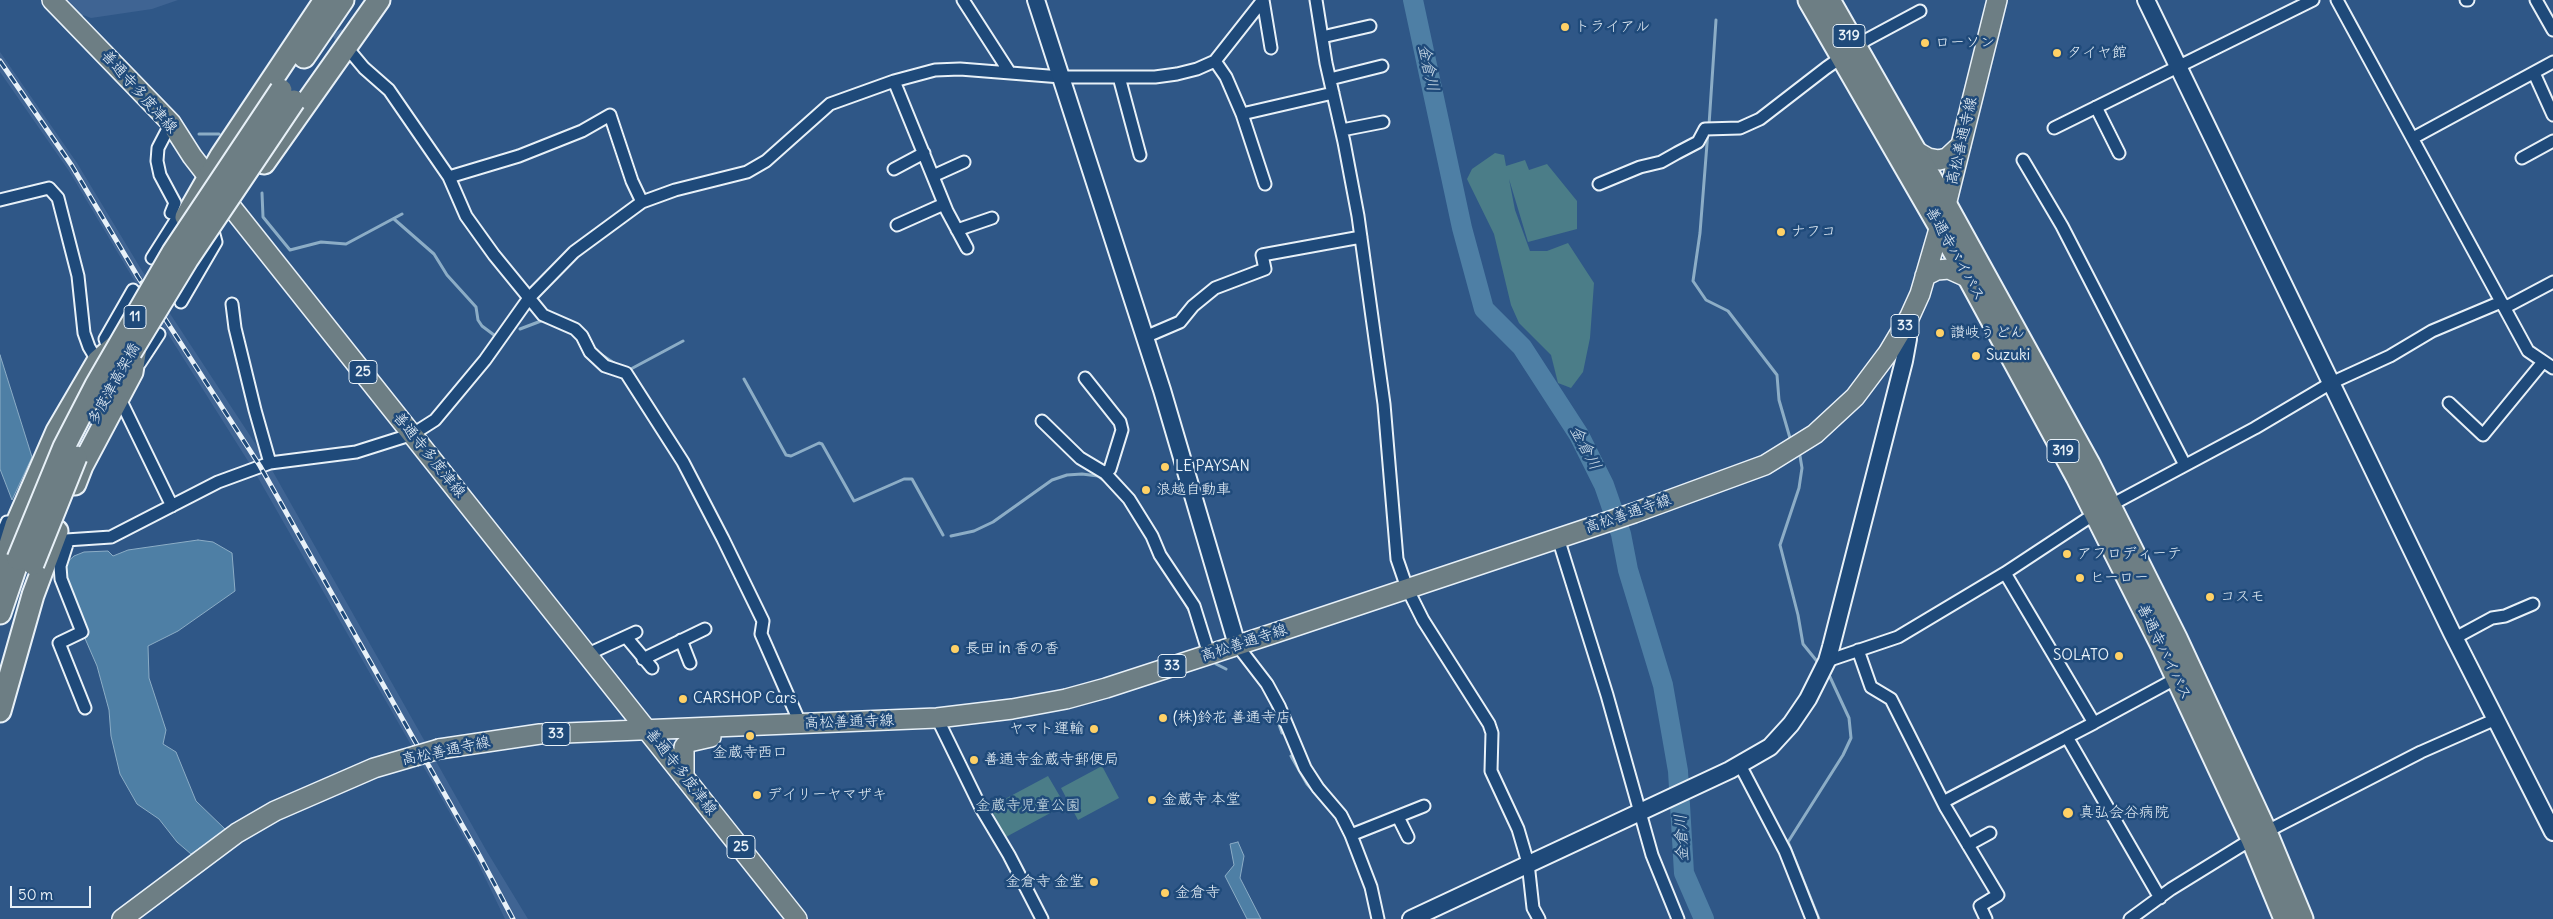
<!DOCTYPE html>
<meta charset="utf-8">
<style>
body{margin:0}
#map{position:relative;width:2553px;height:919px;overflow:hidden;background:#2f5787;font-family:Delius,sans-serif}
canvas{display:block}
.scale{position:absolute;left:10px;top:886px;width:81px;height:22px;box-sizing:border-box;border:2px solid #e8f1f8;border-top:0;padding-left:6px;font-size:15px;line-height:18px;white-space:nowrap;color:#e8f1f8;-webkit-text-stroke:4px #1f4a7a;paint-order:stroke}
</style>
<div id="map">
<canvas width="2553" height="919"></canvas>
<div class="scale">50 m</div>
</div>
<script>
const ctx = document.querySelector('canvas').getContext('2d');
ctx.lineJoin = 'round';
function paint(path, color) { ctx.fillStyle = color; ctx.fill(path, 'evenodd'); }
const toPath = rows => new Path2D(rows.map(r => 'M' + r).join(''));
function trace(path, color, width, dash) { ctx.strokeStyle = color; ctx.lineWidth = width; ctx.lineCap = dash ? 'butt' : 'round'; ctx.setLineDash(dash || []); ctx.stroke(path); }
function write(font, color, halo, rows, align = 'center') {
  ctx.font = font + ' Delius,"Klee One",sans-serif'; ctx.lineWidth = 5; ctx.setLineDash([]); ctx.textBaseline = 'middle'; ctx.strokeStyle = halo; ctx.fillStyle = color; for (const [text, x, y, turn = 0] of rows) {
    ctx.save(); ctx.translate(x, y); ctx.rotate((+turn || 0) * Math.PI / 180); ctx.textAlign = isNaN(turn) ? turn : align; if (halo) ctx.strokeText(text, 0, 0); ctx.fillText(text, 0, 0); ctx.restore();
  }
}
const built = toPath([
 [59,0,178,0,152,9,91,18,83,15,79,20],
 [0,52,77,163,144,274,268,463,486,850,528,919,505,919,474,855,253,469,134,280,69,171,0,72]
]);
const green = toPath([
 [1495,153,1504,155,1506,166,1525,160,1529,170,1547,164,1577,201,1577,229,1528,242,1509,179,1515,210,1530,251,1547,251,1568,243,1594,283,1590,338,1583,372,1571,388,1558,383,1551,355,1519,323,1511,305,1494,234,1467,179,1472,169],
 [1102,766,1119,798,1078,820,1061,788],
 [1048,776,1065,805,1006,837,990,807]
]);
const water = toPath([
 [0,355,32,457,12,500,0,469,0,355],
 [198,540,213,542,232,553,235,591,178,631,148,646,149,678,166,730,163,744,176,752,196,801,226,830,191,854,177,842,159,819,137,804,120,774,111,736,109,710,97,666,63,588,64,565,74,556,84,552,108,551,113,556,128,550,198,540],
 [1238,842,1244,856,1240,878,1261,919,1247,919,1225,876,1234,865,1230,844,1238,842]
]);
const stream = toPath([
 [71,6,81,16],
 [1709,125,1716,20],
 [1708,131,1700,233,1693,281,1706,300,1728,311,1777,375,1779,400,1790,438],
 [199,134,219,134],
 [262,193,263,217,290,250,321,242,346,244,402,214],
 [394,219,434,254,447,275,476,307,478,320,482,326,498,338],
 [520,329,541,321],
 [591,343,596,351,614,363],
 [629,370,683,341],
 [744,379,786,455,791,456,819,443,822,444,854,501,904,479,912,479,943,535],
 [1800,456,1802,468,1799,488,1780,545,1798,615,1803,644,1820,665],
 [951,536,974,531,993,522,1052,480,1067,475,1082,474,1098,476,1105,481],
 [1182,597,1192,616],
 [1216,664,1226,669],
 [1272,705,1282,733],
 [1291,756,1307,784,1326,805],
 [1819,919,1788,842,1843,755,1851,738,1849,718,1830,677]
]);
const river = toPath([
 [1413,0,1462,228,1484,309,1522,347,1579,435,1604,485,1621,534,1628,570,1663,685,1678,771,1684,873,1704,919]
]);
const streetTunnel = toPath([
 [328,18,343,42]
]);
const street = toPath([
 [963,0,1010,73],
 [1263,0,1271,48],
 [1316,0,1326,63,1344,142,1358,216,1384,404,1397,559,1407,588,1423,620,1489,724,1492,733,1491,771,1518,829,1528,863,1533,908,1539,919],
 [2337,0,2528,351,2553,368],
 [2466,0,2468,0],
 [2536,0,2553,30],
 [1322,37,1370,26],
 [344,44,364,68,389,90,449,177,466,216,494,255,543,315,575,329,582,336,590,352,605,366,626,373,683,462,723,539,763,621,761,634,797,716],
 [1215,61,1226,77,1242,114,1265,184],
 [2534,73,2553,115],
 [1119,77,1140,155],
 [1330,79,1382,66],
 [894,81,947,211,967,248],
 [2096,107,2119,153],
 [1242,114,1333,93],
 [171,123,158,148,157,161,160,175,175,203,171,213],
 [2054,128,2313,0],
 [1342,130,1383,122],
 [2413,138,2553,62],
 [2522,158,2553,141],
 [2023,160,2062,226,2185,465],
 [894,169,924,153],
 [933,176,964,162],
 [449,177,519,156,582,131,610,115,632,181,642,202],
 [1599,184,1640,167,1661,162,1677,153,1698,142,1705,129,1740,128,1760,119,1826,68,1866,40,1920,11],
 [0,200,49,188,58,198,78,276,84,333,89,347,119,397,172,506],
 [897,225,944,204],
 [957,230,992,218],
 [152,258,178,217,189,218],
 [133,290,105,339,109,351,132,367,140,363,159,334],
 [181,302,216,242,213,231,205,227],
 [232,304,235,328,255,410,270,463],
 [2506,307,2553,282],
 [1145,337,1180,322,1193,306,1215,288,1265,269,1262,255,1361,237],
 [1085,378,1120,422,1122,430,1110,469,1105,473],
 [2449,403,2483,435,2543,362],
 [1042,421,1080,458,1105,473,1129,499,1152,536,1160,555,1194,606,1209,654],
 [1558,538,1607,695,1652,855,1678,919],
 [0,539,7,522,9,522],
 [51,541,111,537,218,482,270,463,356,452,413,434,435,420,485,360,529,298,574,252,642,202,675,190,747,172,766,161,830,104,894,81,935,70,960,69,1061,77,1155,77,1177,74,1197,69,1215,61,1263,0],
 [68,541,60,566,61,579,82,632,59,643,85,708],
 [2005,573,2094,723,2067,737,2160,898],
 [626,637,652,668],
 [2455,638,2492,618,2505,616,2533,604],
 [681,640,690,663],
 [1237,645,1267,684,1279,706,1305,768,1318,788,1341,815,1351,835,1371,887,1378,919],
 [1858,650,1871,687,1891,699,1946,808,1998,895,1980,906,1986,919],
 [588,654,636,632],
 [643,659,705,629],
 [1827,661,1898,637,2005,573,2096,513,2255,428,2331,383,2390,356,2432,331,2501,302,2506,307],
 [937,718,981,808,1009,855,1042,919],
 [2094,723,2177,678],
 [1740,765,1785,851,1812,919],
 [1943,802,2067,737],
 [1398,817,1408,837],
 [1351,835,1424,806],
 [1968,845,1990,833],
 [2130,919,2171,889,2252,839,2421,752,2496,719]
]);
const secondary = toPath([
 [1036,0,1162,390,1237,645],
 [2146,0,2452,633,2553,832],
 [1411,919,1730,770,1770,747,1791,724,1808,699,1827,661,1831,647,1904,361,1908,339,1906,323]
]);
const primary = toPath([
 [52,0,171,123,192,156,233,209,797,919],
 [1914,150,1928,158,1939,160,1947,158,1961,145],
 [1925,276,1937,270,1949,269,1969,278],
 [439,749,540,734,937,718,1012,709,1066,699,1106,688,1275,633,1634,513,1765,465,1815,434,1855,397,1888,353,1910,316,1920,294,1946,205,1997,0],
 [684,777,684,747,689,742,711,737],
 [122,919,237,833,275,811,374,768,415,756]
]);
const highway = toPath([
 [1809,0,1963,267,2077,477,2161,644,2252,839,2285,919],
 [1829,0,1946,205,2089,464,2176,638,2266,832,2302,919],
 [304,57,343,0],
 [264,163,379,0],
 [186,217,221,156,325,0],
 [75,484,82,466,132,372,138,335],
 [0,577,16,525,57,431,98,361,120,342],
 [0,613,17,563],
 [0,711,33,595,57,531]
]);
const rail = toPath([
 [0,61,72,166,138,277,260,466,479,855,513,919]
]);
const primaryBridge = toPath([
 [415,756,439,749]
]);
const highwayBridge = toPath([
 [131,352,187,260,294,101],
 [18,559,64,447,96,385,173,252,281,90],
 [33,564,76,457]
]);
const markers = [
 [1565,27,5,"#ffd166"],
 [1925,43,5,"#ffd166"],
 [2057,53,5,"#ffd166"],
 [1781,232,5,"#ffd166"],
 [1940,333,5,"#ffd166"],
 [1976,356,5,"#ffd166"],
 [1165,467,5,"#ffd166"],
 [1146,490,5,"#ffd166"],
 [2067,554,5,"#ffd166"],
 [2080,578,5,"#ffd166"],
 [2210,597,5,"#ffd166"],
 [955,649,5,"#ffd166"],
 [2119,656,5,"#ffd166"],
 [683,699,5,"#ffd166"],
 [1163,718,5,"#ffd166"],
 [1094,729,5,"#ffd166"],
 [750,736,5,"#ffd166"],
 [974,760,5,"#ffd166"],
 [757,795,5,"#ffd166"],
 [1152,800,5,"#ffd166"],
 [2068,813,6,"#ffd166"],
 [1094,882,5,"#ffd166"],
 [1165,893,5,"#ffd166"]
];
const shields = [
 [1849,36,32],
 [135,317,22],
 [1905,326,28],
 [363,372,28],
 [2063,451,32],
 [1172,666,28],
 [556,734,28],
 [741,847,28]
];
const shieldNames = [
 ["319",1849,36],
 ["11",135,317],
 ["33",1905,326],
 ["25",363,372],
 ["319",2063,451],
 ["33",1172,666],
 ["33",556,734],
 ["25",741,847]
];
const poiNames = [
 ["トライアル",1575,27],
 ["ローソン",1935,43],
 ["タイヤ館",2067,53],
 ["ナフコ",1791,232],
 ["讃岐うどん",1950,333],
 ["Suzuki",1986,356],
 ["LE PAYSAN",1175,467],
 ["浪越自動車",1156,490],
 ["アフロディーテ",2077,554],
 ["ヒーロー",2090,578],
 ["コスモ",2220,597],
 ["長田 in 香の香",965,649],
 ["SOLATO",2109,656,"right"],
 ["CARSHOP Cars",693,699],
 ["(株)鈴花 善通寺店",1173,718],
 ["ヤマト運輸",1084,729,"right"],
 ["金蔵寺西口",750,753,"center"],
 ["善通寺金蔵寺郵便局",984,760],
 ["デイリーヤマザキ",767,795],
 ["金蔵寺 本堂",1162,800],
 ["真弘会谷病院",2079,813],
 ["金倉寺 金堂",1084,882,"right"],
 ["金倉寺",1175,893]
];
const streetNames = [
 ["善通寺多度津線",139,92,48],
 ["高松善通寺線",1962,141,-77],
 ["善通寺バイパス",1955,254,61],
 ["多度津高架橋",114,384,-61],
 ["善通寺多度津線",429,455,51],
 ["高松善通寺線",1628,514,-19],
 ["高松善通寺線",1244,643,-18],
 ["善通寺バイパス",2164,652,64],
 ["高松善通寺線",849,722,-2],
 ["高松善通寺線",446,751,-12],
 ["善通寺多度津線",681,772,52]
];
const parkNames = [
 ["金蔵寺児童公園",1028,806]
];
const waterNames = [
 ["金倉川",1428,68,78],
 ["金倉川",1585,448,62],
 ["金倉川",1682,838,-93]
];
paint(built, '#3f6493');
paint(green, '#4b7d88');
paint(water, '#4e7fa5');
trace(water, '#8cadc6', 1);
trace(stream, '#8cadc6', 3);
trace(river, '#4e7fa5', 20);
trace(streetTunnel, '#4b6e98', 11, [11, 5.5]);
trace(street, '#e8f1f8', 15);
trace(secondary, '#e8f1f8', 20);
trace(primary, '#e8f1f8', 22);
trace(highway, '#e8f1f8', 25);
trace(street, '#1f4a7a', 11);
trace(secondary, '#1f4a7a', 16);
trace(primary, '#6d7e84', 19);
trace(highway, '#6d7e84', 21);
trace(rail, '#e8f1f8', 5);
trace(rail, '#1f4a7a', 3, [9]);
trace(primaryBridge, '#e8f1f8', 22, []);
trace(highwayBridge, '#e8f1f8', 25, []);
trace(primaryBridge, '#6d7e84', 19);
trace(highwayBridge, '#6d7e84', 21);
for (const [x, y, r, color] of markers) { const dot = new Path2D(); dot.arc(x, y, r, 0, 2 * Math.PI); ctx.fillStyle = color; ctx.fill(dot); trace(dot, '#1f4a7a', 2); }
for (const [x, y, w] of shields) { const box = new Path2D(); box.roundRect(x - w / 2, y - 11.5, w, 23, 4); ctx.fillStyle = '#1f4a7a'; ctx.fill(box); trace(box, '#e8f1f8', 1); }
write('bold 14px', '#e8f1f8', null, shieldNames);
write('15px', '#e8f1f8', '#1f4a7a', poiNames, 'left');
write('15px', '#e8f1f8', '#1f4a7a', streetNames);
write('15px', '#d0e0e7', '#1f4a7a', parkNames);
write('italic 16px', '#d1e0ec', '#1f4a7a', waterNames);
</script>
